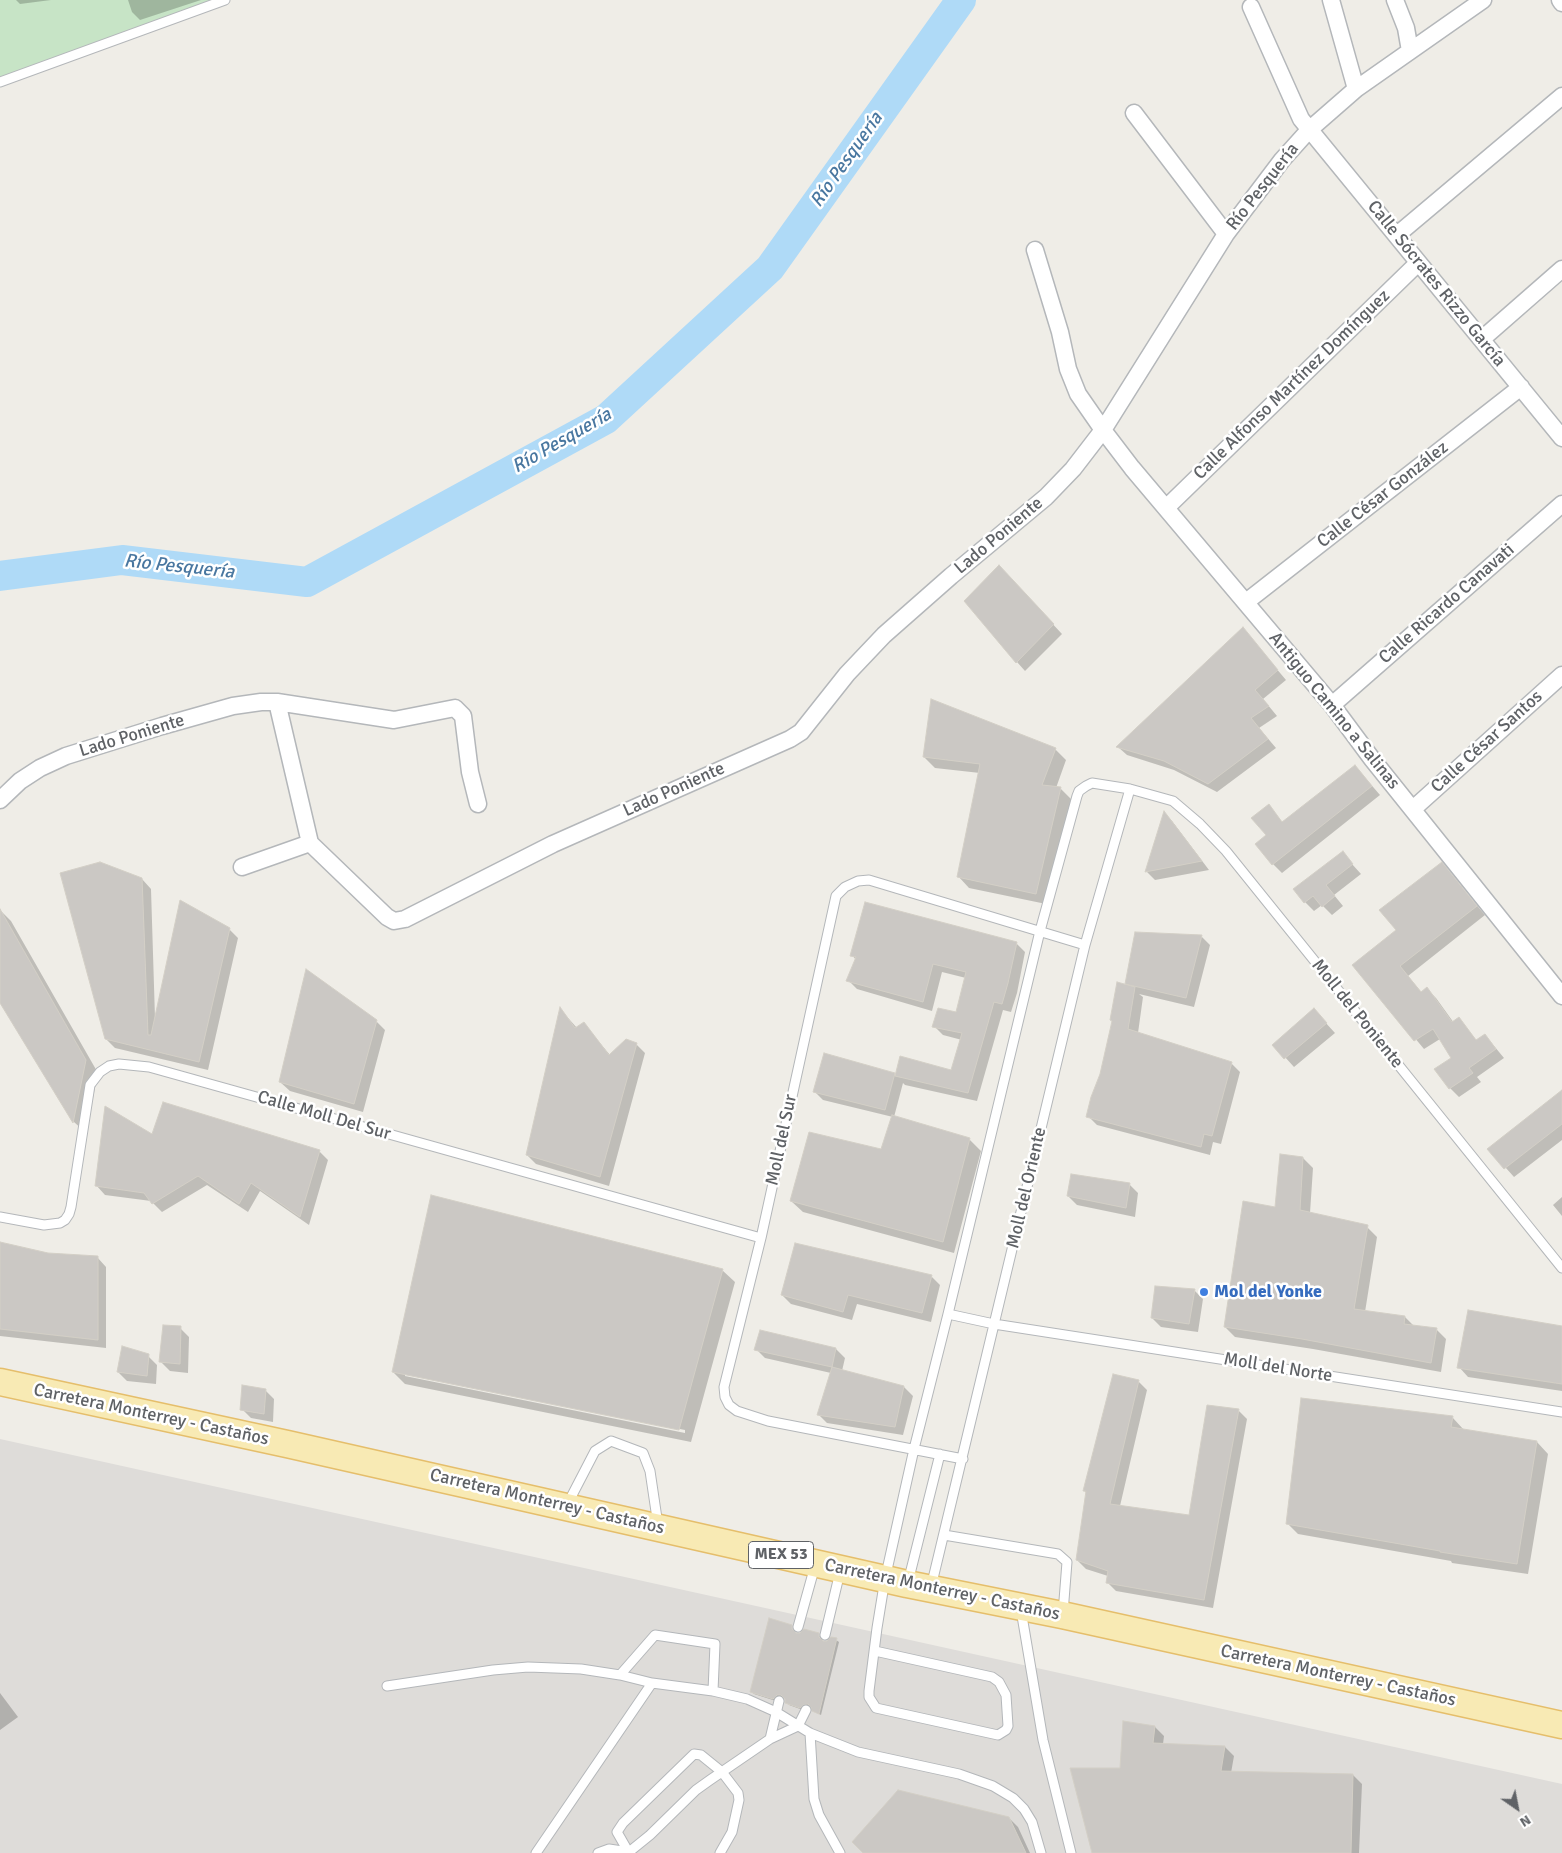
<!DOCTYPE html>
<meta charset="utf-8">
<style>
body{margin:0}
#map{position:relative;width:1562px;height:1853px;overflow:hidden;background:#efede7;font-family:Signika,sans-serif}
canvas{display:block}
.north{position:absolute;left:1492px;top:1783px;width:50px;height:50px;-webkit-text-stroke:4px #fff;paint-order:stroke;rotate:147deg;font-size:14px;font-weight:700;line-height:20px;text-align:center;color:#5f6266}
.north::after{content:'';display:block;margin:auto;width:18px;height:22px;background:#5f6266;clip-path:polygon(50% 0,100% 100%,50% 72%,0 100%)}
</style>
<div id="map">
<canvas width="1562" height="1853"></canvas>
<div class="north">N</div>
</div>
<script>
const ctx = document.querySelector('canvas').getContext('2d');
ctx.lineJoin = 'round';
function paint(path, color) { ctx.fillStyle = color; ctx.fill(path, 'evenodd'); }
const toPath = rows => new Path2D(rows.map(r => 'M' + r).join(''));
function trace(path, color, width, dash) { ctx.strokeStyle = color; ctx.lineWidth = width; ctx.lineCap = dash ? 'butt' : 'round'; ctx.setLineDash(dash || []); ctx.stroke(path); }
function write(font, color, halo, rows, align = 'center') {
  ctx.font = font + ' Signika,sans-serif'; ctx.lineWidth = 5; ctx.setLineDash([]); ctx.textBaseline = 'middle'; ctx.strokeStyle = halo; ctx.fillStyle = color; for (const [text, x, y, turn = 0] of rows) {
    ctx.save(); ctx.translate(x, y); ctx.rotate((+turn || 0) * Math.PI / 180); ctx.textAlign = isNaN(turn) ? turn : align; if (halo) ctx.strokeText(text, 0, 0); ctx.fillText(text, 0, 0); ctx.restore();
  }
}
const industrial = toPath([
 [0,1439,1562,1784,1562,1853,0,1853]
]);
const green = toPath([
 [0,0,220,0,0,80]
]);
const shadow = toPath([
 [16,0,51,0,20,4],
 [128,0,201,0,140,20,132,12],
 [1008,576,1062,634,1025,671,1017,662],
 [1243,629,1286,680,1263,699,1277,716,1259,728,1276,748,1217,792,1174,770,1127,755,1118,747],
 [1055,749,1066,760,1056,788,1060,788,1071,799,1046,904,969,888,958,876,980,773,935,768,924,757],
 [1355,766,1380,795,1282,873,1273,864,1267,835,1268,806,1283,823],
 [1164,813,1172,821,1209,870,1155,880,1147,872],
 [1342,853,1361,874,1334,895,1343,906,1332,915,1322,905,1314,911,1305,902],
 [1441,863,1485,915,1408,976,1422,993,1427,989,1436,998,1454,1023,1459,1019,1477,1041,1485,1035,1504,1058,1477,1077,1481,1082,1459,1097,1450,1088,1436,1069,1452,1058,1440,1039,1424,1049,1354,965,1398,931],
 [142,879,151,889,155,1018,229,929,238,938,208,1070,115,1048,106,1039],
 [0,910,11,921,98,1073,86,1133,74,1122,0,1000],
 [1136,934,1201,936,1210,945,1194,1007,1139,994,1143,997,1138,1033,1231,1063,1240,1072,1221,1144,1213,1142,1210,1155,1097,1125,1088,1116,1126,986],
 [1016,943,1025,952,1017,993,1011,1012,1003,1010,977,1101,905,1085,903,1083,894,1117,969,1139,981,1151,954,1253,803,1212,791,1201,882,1150,893,1117,823,1100,814,1091,894,1074,896,1076,952,1071,962,1040,943,1035,934,1026,957,1014,966,978,942,972,932,1011,857,989,848,980,856,960,852,955],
 [561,1010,577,1028,584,1024,610,1055,636,1044,645,1053,609,1186,536,1164,527,1155],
 [1314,1010,1335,1033,1294,1067,1274,1045],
 [376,1021,385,1030,363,1112,290,1091,280,1082],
 [1562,1092,1562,1140,1514,1177,1489,1149],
 [152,1136,319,1151,328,1160,309,1225,260,1191,248,1212,207,1185,162,1212,151,1201,105,1195,96,1185],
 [1303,1158,1313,1168,1310,1213,1367,1227,1377,1237,1365,1312,1405,1317,1414,1326,1436,1329,1446,1339,1441,1372,1313,1349,1235,1337,1225,1327,1277,1208],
 [1129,1184,1138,1193,1135,1217,1077,1205,1068,1196],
 [1562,1197,1562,1216,1553,1205],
 [0,1243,47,1254,97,1257,106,1267,106,1348,0,1336],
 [722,1270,735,1282,691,1442,405,1384,393,1372],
 [405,1374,685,1430,685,1433,405,1376],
 [931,1276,940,1285,931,1322,857,1304,852,1320,791,1304,782,1295],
 [1194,1290,1203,1299,1198,1332,1161,1327,1152,1318],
 [180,1328,189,1337,188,1373,170,1371,161,1362],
 [1562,1328,1562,1391,1468,1377,1459,1367],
 [756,1349,836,1349,845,1358,842,1371,904,1387,913,1396,903,1435,827,1423,818,1414,831,1373,765,1358],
 [148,1356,157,1365,156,1384,127,1381,118,1372],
 [1138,1381,1147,1390,1120,1506,1190,1516,1238,1410,1247,1419,1213,1608,1116,1591,1107,1582,1108,1576,1086,1569,1077,1560,1087,1493,1084,1491],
 [265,1390,274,1399,273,1422,251,1418,242,1409],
 [1302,1399,1453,1418,1464,1430,1537,1442,1548,1454,1528,1574,1452,1563,1451,1561,1298,1534,1287,1523],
 [791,1626,795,1634,818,1634,823,1642,836,1640,839,1642,821,1715,813,1711,813,1706,806,1707,803,1710,789,1705,785,1697,779,1697,776,1701,754,1694,752,1692],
 [0,1693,18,1717,0,1730],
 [1155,1727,1164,1736,1163,1744,1225,1747,1234,1756,1231,1773,1353,1775,1362,1784,1359,1853,1093,1853,1121,1769],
 [1009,1818,1018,1827,1030,1853,864,1853]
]);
const river = toPath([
 [0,576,122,560,307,582,606,419,770,268,961,0]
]);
const building = toPath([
 [999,565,1054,624,1016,663,964,601,999,565],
 [1243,627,1278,670,1255,690,1269,706,1251,718,1268,739,1208,784,1164,761,1116,747,1243,627],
 [931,699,1056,748,1042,785,1061,787,1036,894,957,877,980,764,923,757,931,699],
 [1355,765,1372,786,1272,865,1255,844,1266,835,1251,818,1269,804,1282,822,1355,765],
 [1164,811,1202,861,1145,872,1164,811],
 [1343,851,1353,864,1326,885,1335,896,1322,907,1313,896,1304,903,1293,889,1343,851],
 [100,862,142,878,148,1035,151,1035,180,900,230,928,199,1062,105,1039,60,873,100,862],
 [1442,862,1477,906,1400,966,1421,992,1427,987,1452,1022,1459,1017,1476,1040,1485,1034,1496,1049,1469,1068,1473,1073,1449,1089,1434,1069,1451,1058,1433,1029,1414,1041,1352,965,1396,930,1379,910,1442,862],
 [865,902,1017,942,1008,983,1002,1004,994,1002,968,1093,895,1076,900,1056,951,1070,962,1033,932,1027,938,1008,956,1012,966,972,933,964,923,1002,846,981,856,957,850,956,865,902],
 [0,909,86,1060,73,1123,0,1003,0,909],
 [1135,932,1202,935,1186,998,1125,984,1135,932],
 [306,969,377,1020,354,1104,279,1082,306,969],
 [1117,982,1135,987,1128,1029,1232,1062,1212,1136,1204,1134,1201,1147,1086,1117,1091,1097,1100,1074,1112,1021,1110,1020,1117,982],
 [560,1007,575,1028,584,1022,609,1055,626,1039,637,1043,600,1177,526,1155,560,1007],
 [1314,1008,1327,1023,1284,1059,1272,1045,1314,1008],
 [824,1053,895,1073,885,1110,813,1092,824,1053],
 [1562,1090,1562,1124,1504,1169,1487,1149,1562,1090],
 [163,1102,320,1150,300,1217,251,1183,239,1204,198,1176,152,1204,144,1193,95,1186,105,1106,152,1134,163,1102],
 [892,1115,970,1138,943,1242,790,1201,809,1132,881,1149,892,1115],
 [1280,1154,1303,1157,1300,1210,1368,1225,1354,1309,1405,1316,1404,1324,1437,1328,1431,1363,1302,1339,1224,1327,1243,1201,1275,1207,1280,1154],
 [1071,1174,1130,1183,1126,1208,1067,1196,1071,1174],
 [431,1195,723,1269,679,1430,392,1372,431,1195],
 [0,1242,48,1253,98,1256,98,1340,0,1329,0,1242],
 [795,1243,932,1275,922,1313,848,1295,843,1312,781,1295,795,1243],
 [1155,1286,1195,1289,1189,1324,1151,1318,1155,1286],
 [1468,1310,1562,1326,1562,1384,1457,1368,1468,1310],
 [163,1325,181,1326,180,1364,159,1362,163,1325],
 [760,1330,836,1348,832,1367,754,1350,760,1330],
 [122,1346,149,1354,147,1376,117,1372,122,1346],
 [832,1367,904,1386,895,1427,817,1415,832,1367],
 [1113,1374,1139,1380,1110,1504,1189,1515,1207,1405,1239,1409,1204,1600,1106,1583,1108,1571,1076,1560,1086,1491,1083,1491,1113,1374],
 [242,1385,266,1389,264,1414,240,1410,242,1385],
 [1301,1398,1453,1416,1451,1427,1537,1441,1517,1564,1440,1552,1440,1551,1286,1524,1301,1398],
 [769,1618,792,1625,792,1629,796,1633,800,1633,804,1629,819,1633,819,1637,823,1641,827,1641,831,1637,837,1638,819,1714,812,1711,811,1707,808,1704,803,1705,800,1708,785,1703,785,1699,781,1695,777,1695,773,1699,750,1692,769,1618],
 [1123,1721,1155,1726,1153,1743,1225,1746,1221,1771,1353,1774,1351,1853,1092,1853,1070,1768,1120,1768,1123,1721],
 [898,1790,1009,1817,1026,1853,863,1853,852,1842,898,1790]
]);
const service = toPath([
 [0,82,225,0],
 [0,1217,44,1225,60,1223,65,1220,69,1214,71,1207,90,1085,100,1072,109,1066,119,1064,149,1067,761,1238],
 [948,1314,994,1324,1562,1412],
 [963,1459,768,1421,737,1411,729,1405,725,1397,724,1387,761,1238,836,896,845,887,858,881,869,880,1085,945],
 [567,1505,595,1451,611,1441,643,1453,650,1471,658,1525],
 [944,1535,1058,1554,1067,1562,1063,1613],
 [908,1582,940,1454],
 [931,1587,1085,945,1130,789],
 [1021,1610,1043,1740,1071,1853],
 [798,1627,815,1566],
 [825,1635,840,1572],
 [875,1651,992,1677,999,1682,1006,1695,1008,1726,1006,1730,998,1735,876,1708,869,1697,869,1691,877,1628,885,1579,914,1449,948,1314,1040,931,1077,796,1079,791,1086,786,1092,783,1130,789,1173,801,1200,824,1226,851,1562,1268],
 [620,1675,655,1635,715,1644,713,1691],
 [387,1686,493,1670,528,1667,581,1669,620,1675,652,1683],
 [810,1733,814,1799,819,1815,840,1853],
 [770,1739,779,1701],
 [536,1853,652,1683,713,1691,747,1699,776,1712,810,1733,858,1752,959,1774,993,1786,1013,1798,1024,1809,1032,1822,1041,1853],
 [598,1853,609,1849,629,1852,650,1835,696,1790,710,1780,770,1739,798,1726,806,1710],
 [629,1853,617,1832,623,1823,694,1754,701,1755,722,1772,738,1793,739,1800,732,1832,720,1853]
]);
const minor = toPath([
 [1331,0,1356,89],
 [1395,0,1406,28,1410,51],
 [1560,0,1562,3],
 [1251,7,1301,119,1562,438],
 [1134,113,1226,234],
 [1397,235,1562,96],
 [1035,250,1060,332,1068,369,1078,394,1103,430,1132,468,1332,705,1372,759,1562,996],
 [1482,339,1562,269],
 [1166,508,1418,263],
 [1246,602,1521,387],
 [277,702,310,843,387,917,394,921,405,919,553,844,790,739,801,732,847,674,884,635,951,576,1046,497,1073,469,1103,430,1226,234,1282,160,1309,130,1356,89,1483,0],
 [1332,705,1562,504],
 [0,800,20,781,40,768,66,756,162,726,233,706,261,702,277,702,394,720,455,708,463,716,470,772,478,804],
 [1413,809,1562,675],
 [242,867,310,843]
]);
const primary = toPath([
 [0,1382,287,1444,907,1584,1062,1615,1562,1725]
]);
const markers = [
 [1204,1292,5,"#3f7fe0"]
];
const shields = [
 [781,1555,65]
];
const shieldNames = [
 ["MEX 53",781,1555]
];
const streetNames = [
 ["Río Pesquería",1263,187,-52],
 ["Calle Sócrates Rizzo García",1436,284,51],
 ["Calle Alfonso Martínez Domínguez",1292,385,-44],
 ["Calle César González",1383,495,-38],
 ["Lado Poniente",999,536,-40],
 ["Calle Ricardo Canavati",1447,604,-41],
 ["Antiguo Camino a Salinas",1334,711,51],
 ["Lado Poniente",132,736,-17],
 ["Calle César Santos",1487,742,-42],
 ["Lado Poniente",674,790,-24],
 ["Moll del Poniente",1357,1014,51],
 ["Calle Moll Del Sur",324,1116,16],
 ["Moll del Sur",782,1140,-78],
 ["Moll del Oriente",1027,1188,-77],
 ["Moll del Norte",1278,1368,9],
 ["Carretera Monterrey - Castaños",151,1415,12],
 ["Carretera Monterrey - Castaños",547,1502,13],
 ["Carretera Monterrey - Castaños",942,1590,12],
 ["Carretera Monterrey - Castaños",1338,1676,12]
];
const shopNames = [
 ["Mol del Yonke",1214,1292]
];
const waterNames = [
 ["Río Pesquería",847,160,-55],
 ["Río Pesquería",562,441,-30],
 ["Río Pesquería",179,567,6]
];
paint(industrial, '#dedcd9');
paint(green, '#c7e4c6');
paint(shadow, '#0003');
trace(river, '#afdaf7', 30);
paint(building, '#cbc8c4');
trace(building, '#d3cfc6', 1);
trace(service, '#b4b7ba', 11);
trace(minor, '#b4b7ba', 19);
trace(primary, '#e5be6b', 29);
trace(service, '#fff', 9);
trace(minor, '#fff', 16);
trace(primary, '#f8eab4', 26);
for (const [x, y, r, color] of markers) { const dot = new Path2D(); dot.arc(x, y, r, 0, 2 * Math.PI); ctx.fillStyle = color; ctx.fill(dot); trace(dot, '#fff', 2); }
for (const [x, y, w] of shields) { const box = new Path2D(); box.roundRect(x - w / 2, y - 13.5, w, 27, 4); ctx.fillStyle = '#fff'; ctx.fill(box); trace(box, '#5f6266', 1); }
write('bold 16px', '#5f6266', null, shieldNames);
write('18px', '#5f6266', '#fff', streetNames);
write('bold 18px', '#366cbe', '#fff', shopNames, 'left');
write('italic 19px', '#4977a0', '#fff', waterNames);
</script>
